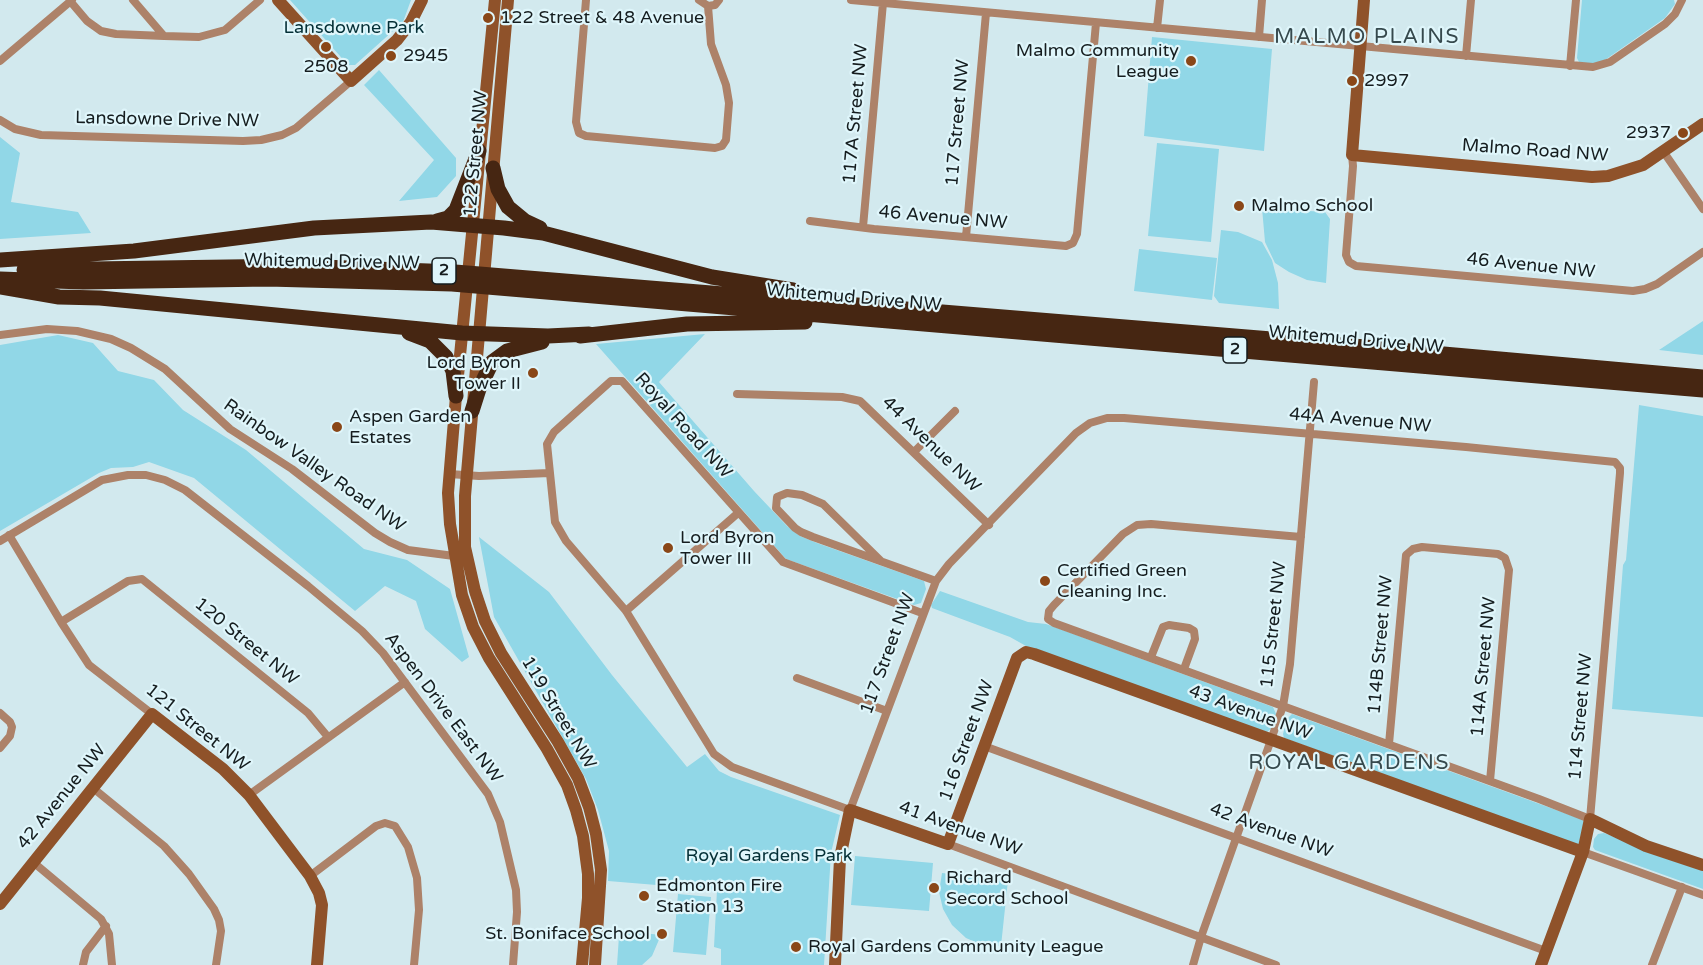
<!DOCTYPE html>
<style>
body{margin:0}
canvas{display:block;background:#d2e9ee}
</style>
<canvas width="1703" height="965"></canvas>
<script>
const ctx = document.querySelector('canvas').getContext('2d');
ctx.lineJoin = 'round';
function paint(path, color) { ctx.fillStyle = color; ctx.fill(path, 'evenodd'); }
const toPath = rows => new Path2D(rows.map(r => 'M' + r).join(''));
function trace(path, color, width, dash) { ctx.strokeStyle = color; ctx.lineWidth = width; ctx.lineCap = dash ? 'butt' : 'round'; ctx.setLineDash(dash || []); ctx.stroke(path); }
function write(font, color, halo, rows, align = 'center') {
  ctx.font = font + ' "Varela Round",sans-serif'; ctx.lineWidth = 4.5; ctx.setLineDash([]); ctx.textBaseline = 'middle'; ctx.strokeStyle = halo; ctx.fillStyle = color; for (const [text, x, y, turn = 0] of rows) {
    ctx.save(); ctx.translate(x, y); ctx.rotate((+turn || 0) * Math.PI / 180); ctx.textAlign = isNaN(turn) ? turn : align; if (halo) ctx.strokeText(text, 0, 0); ctx.fillText(text, 0, 0); ctx.restore();
  }
}
const green = toPath([
 [290,0,411,0,403,22,355,65,348,65],
 [1582,0,1674,0,1675,4,1665,18,1605,60,1593,64,1579,62,1577,58],
 [1152,37,1272,49,1264,151,1144,136],
 [379,70,456,158,456,176,437,197,399,201,434,160,364,85],
 [0,137,20,153,11,202,78,212,91,233,0,239],
 [1157,143,1219,149,1211,242,1148,236],
 [1262,208,1325,212,1330,219,1326,283,1307,280,1289,272,1275,263,1265,242],
 [1221,230,1238,232,1262,242,1272,260,1278,283,1279,309,1219,303,1214,296],
 [1139,249,1217,258,1212,300,1134,291],
 [1703,321,1703,355,1659,350],
 [705,334,659,382,754,491,787,526,800,536,817,543,924,581,926,589,921,603,914,605,786,559,596,344],
 [58,335,93,343,118,371,154,380,183,410,246,450,364,549,407,560,450,589,469,657,462,662,425,629,416,601,385,586,355,611,194,478,149,462,133,467,111,468,99,473,0,531,0,345],
 [1639,405,1703,416,1703,717,1612,709,1623,565,1626,560],
 [479,537,549,592,612,675,687,767,705,754,719,771,731,777,840,815,831,853,824,965,721,965,721,949,714,947,717,890,608,881,609,851,598,810,586,779,494,617],
 [940,591,1028,622,1046,624,1273,707,1276,714,1272,728,1267,732,1200,709,1026,646,1010,637,932,608,931,605],
 [1292,714,1581,819,1584,821,1579,844,1577,845,1284,738,1283,734,1287,719],
 [1604,833,1703,871,1703,889,1595,850,1593,847,1594,839,1598,834],
 [855,856,933,863,929,911,851,905],
 [942,873,1008,880,1001,946,982,945,966,938,952,925,943,909,939,892],
 [678,894,711,897,706,955,673,952],
 [625,931,661,935,652,956,642,965,617,965,619,936]
]);
const street = toPath([
 [133,0,164,36,199,37,225,30,260,0],
 [586,0,576,122,579,133,586,136,715,148,722,146,726,140,729,103,726,85,711,44,708,6],
 [699,0,708,6,715,5,719,0],
 [851,0,1593,67,1610,62,1665,24,1675,14,1682,0],
 [70,1,87,21,101,31,116,34,164,36],
 [1157,28,1160,0],
 [1259,37,1262,0],
 [1466,56,1471,0],
 [0,61,72,0],
 [1570,66,1576,0],
 [0,120,15,129,41,135,243,141,261,140,282,135,296,128,351,81],
 [1663,151,1703,209],
 [1352,155,1353,166,1346,255,1349,262,1356,266,1633,291,1645,289,1657,284,1703,252],
 [810,221,874,229,1066,246,1073,243,1077,234,1096,23],
 [863,227,883,3],
 [966,237,986,13],
 [0,335,47,329,77,331,111,339,131,348,165,369,230,429,292,469,375,533,390,542,408,550,454,556],
 [737,394,842,397,860,401,989,525],
 [914,452,955,411],
 [449,474,479,476,549,473],
 [9,535,61,622,89,665,152,714],
 [0,541,102,480,128,475,146,475,165,480,185,490,308,586,362,631,383,653,488,794,500,822,516,890,517,912,513,965],
 [881,561,823,504,802,495,787,493,777,497,776,508,795,528,801,532,813,537,936,581],
 [626,611,738,513],
 [922,613,783,562,622,381,611,381,554,432,547,444,555,522,566,541,626,611,714,754,732,767,850,810,936,581,949,564,1076,433,1090,423,1107,418,1124,418,1466,447,1615,462,1620,468,1620,473,1590,819,1539,799,1054,623,1048,619,1049,611,1054,605,1123,534,1137,525,1151,524,1301,537],
 [61,622,128,581,142,579,308,713,328,737],
 [1151,657,1163,627,1169,625,1189,628,1194,631,1195,639,1184,669],
 [797,678,887,711],
 [0,713,10,722,12,727,10,736,0,748],
 [1389,744,1406,555,1413,549,1422,547,1498,554,1505,558,1509,570,1490,781],
 [984,746,1546,951],
 [93,788,164,846,189,874,214,909,219,920,221,931,216,965],
 [249,795,405,682],
 [948,844,1276,965],
 [1583,852,1703,895],
 [33,862,101,919,109,934,112,965],
 [310,876,376,826,385,823,395,826,408,847,417,878,419,910,414,965],
 [83,965,86,952,106,926],
 [1193,965,1201,937,1283,706,1290,664,1314,382],
 [1652,965,1682,887]
]);
const secondary = toPath([
 [278,0,351,81,397,40,411,22,422,0],
 [495,0,456,396,448,493,450,524,462,595,473,627,489,658,547,749,567,785,576,810,583,836,588,874,588,898,582,965],
 [508,0,465,496,465,547,475,591,485,621,501,653,558,742,578,778,589,807,596,834,601,870,595,965],
 [1364,0,1352,155,1592,177,1608,176,1643,165,1703,124],
 [0,904,152,714,223,769,249,795,310,876,319,893,322,905,317,965],
 [835,965,840,858,850,810,948,844,1017,658,1026,652,1034,654,1583,852],
 [1541,965,1583,852,1590,819,1646,846,1703,865]
]);
const highway = toPath([
 [493,168,498,189,508,207,525,221,540,228],
 [437,221,448,218,456,210,479,151],
 [0,260,134,251,314,228,431,222,504,228,543,233,712,277,793,290],
 [24,270,295,266,455,272,1320,343,1703,377],
 [0,279,83,282,268,279,452,284,1703,390],
 [0,287,59,297,100,298,462,333,548,336,589,334],
 [409,333,430,341,446,357,453,371,456,396],
 [580,336,687,324,805,322],
 [472,411,479,389,492,362,507,351,542,342]
]);
const markers = [
 [488,18,6,"#8a4718"],
 [326,47,6,"#8a4718"],
 [391,56,6,"#8a4718"],
 [1191,61,6,"#8a4718"],
 [1352,81,6,"#8a4718"],
 [1683,133,6,"#8a4718"],
 [1239,206,6,"#8a4718"],
 [533,373,6,"#8a4718"],
 [337,427,6,"#8a4718"],
 [668,548,6,"#8a4718"],
 [1045,581,6,"#8a4718"],
 [934,888,6,"#8a4718"],
 [644,896,6,"#8a4718"],
 [662,934,6,"#8a4718"],
 [796,947,6,"#8a4718"]
];
const shields = [
 [444,271,24],
 [1235,350,24]
];
const shieldNames = [
 ["2",444,271],
 ["2",1235,350]
];
const poiNames = [
 ["122 Street & 48 Avenue",500,18],
 ["Malmo Community",1179,51,"right"],
 ["League",1179,72,"right"],
 ["2945",403,56],
 ["2508",326,67,"center"],
 ["2997",1364,81],
 ["2937",1671,133,"right"],
 ["Malmo School",1251,206],
 ["Lord Byron",521,363,"right"],
 ["Tower II",521,384,"right"],
 ["Aspen Garden",349,417],
 ["Estates",349,438],
 ["Lord Byron",680,538],
 ["Tower III",680,559],
 ["Certified Green",1057,571],
 ["Cleaning Inc.",1057,592],
 ["Richard",946,878],
 ["Secord School",946,899],
 ["Edmonton Fire",656,886],
 ["Station 13",656,907],
 ["St. Boniface School",650,934,"right"],
 ["Royal Gardens Community League",808,947]
];
const parkNames = [
 ["Lansdowne Park",354,28],
 ["Royal Gardens Park",769,856]
];
const streetNames = [
 ["117A Street NW",856,114,-85],
 ["Lansdowne Drive NW",167,120,1],
 ["117 Street NW",958,123,-85],
 ["Malmo Road NW",1535,151,4],
 ["122 Street NW",476,154,-85],
 ["46 Avenue NW",943,218,5],
 ["Whitemud Drive NW",332,262,1],
 ["46 Avenue NW",1531,266,6],
 ["Whitemud Drive NW",854,298,5],
 ["Whitemud Drive NW",1356,340,5],
 ["44A Avenue NW",1360,421,5],
 ["Royal Road NW",683,426,48],
 ["44 Avenue NW",931,445,44],
 ["Rainbow Valley Road NW",314,466,35],
 ["115 Street NW",1274,625,-84],
 ["120 Street NW",246,642,39],
 ["114B Street NW",1381,645,-85],
 ["117 Street NW",888,654,-70],
 ["114A Street NW",1484,667,-85],
 ["Aspen Drive East NW",443,708,53],
 ["119 Street NW",558,713,59],
 ["43 Avenue NW",1250,713,20],
 ["114 Street NW",1581,717,-85],
 ["121 Street NW",197,728,39],
 ["116 Street NW",967,741,-70],
 ["42 Avenue NW",62,797,-51],
 ["41 Avenue NW",960,829,20],
 ["42 Avenue NW",1271,831,20]
];
const quarterNames = [
 ["MALMO PLAINS",1367,37],
 ["ROYAL GARDENS",1349,763]
];
paint(green, '#91d7e7');
trace(street, '#ad8269', 8);
trace(secondary, '#8f522a', 12);
trace(highway, '#462612', 15);
for (const [x, y, r, color] of markers) { const dot = new Path2D(); dot.arc(x, y, r, 0, 2 * Math.PI); ctx.fillStyle = color; ctx.fill(dot); trace(dot, '#dff6fb', 2); }
for (const [x, y, w] of shields) { const box = new Path2D(); box.roundRect(x - w / 2, y - 13, w, 26, 4.5); ctx.fillStyle = '#dff6fb'; ctx.fill(box); trace(box, '#151d1f', 1.5); }
write('bold 16px', '#151d1f', null, shieldNames);
write('18px', '#151d1f', '#dff6fb', poiNames, 'left');
write('18px', '#042f36', '#dff6fb', parkNames);
write('18px', '#151d1f', '#dff6fb', streetNames);
ctx.letterSpacing = '1.5px';
write('21px', '#36494d', '#dff6fb', quarterNames);
ctx.letterSpacing = '0px';
</script>
